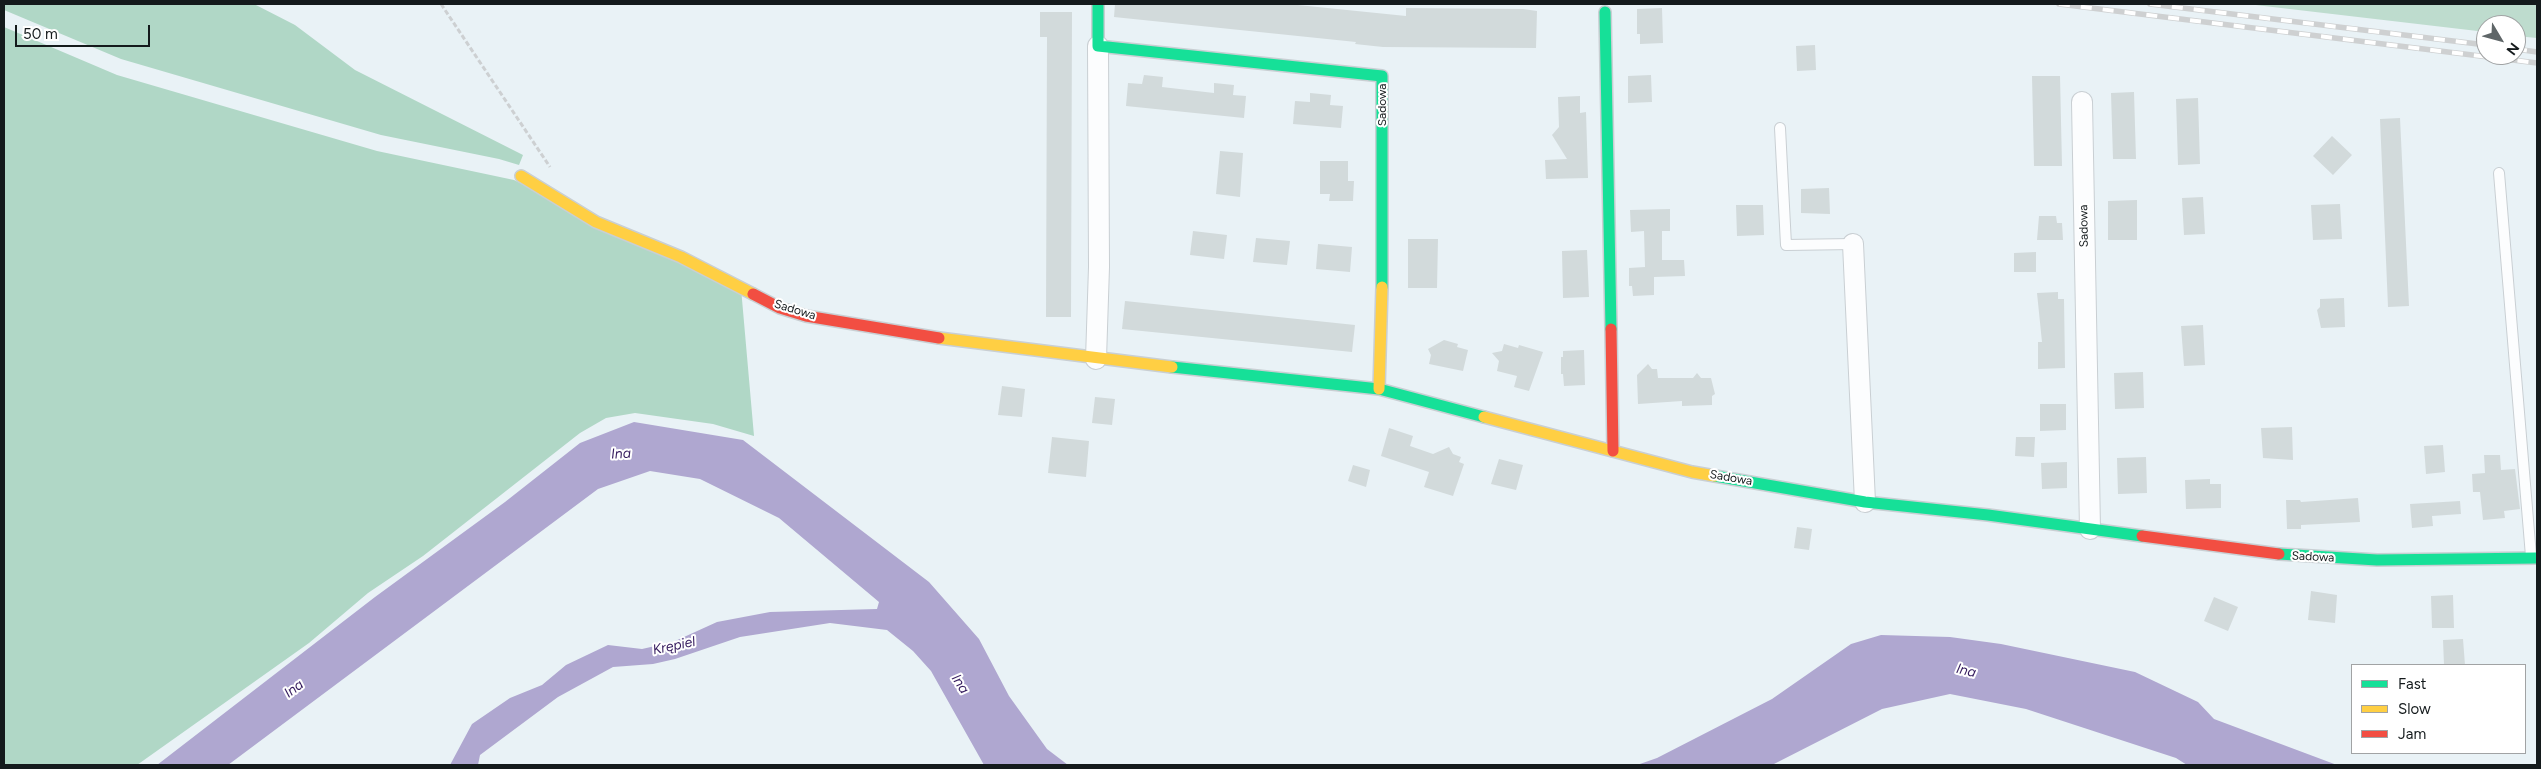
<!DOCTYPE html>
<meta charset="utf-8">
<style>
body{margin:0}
#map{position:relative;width:2541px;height:769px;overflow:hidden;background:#e9f2f6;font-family:Figtree,sans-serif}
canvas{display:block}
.frame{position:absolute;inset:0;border:5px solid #141a1c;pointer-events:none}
.legend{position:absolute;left:2351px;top:664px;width:175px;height:90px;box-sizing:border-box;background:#fff;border:1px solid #a1a3a4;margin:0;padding:6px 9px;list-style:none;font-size:15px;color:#141a1c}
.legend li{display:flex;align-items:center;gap:10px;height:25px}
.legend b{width:25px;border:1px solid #a1a3a4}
.north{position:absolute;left:2476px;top:15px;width:50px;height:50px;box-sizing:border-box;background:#fff;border:1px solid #a1a3a4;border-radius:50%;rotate:127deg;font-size:14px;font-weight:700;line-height:20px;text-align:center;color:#141a1c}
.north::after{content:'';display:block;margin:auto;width:18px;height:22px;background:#5f6668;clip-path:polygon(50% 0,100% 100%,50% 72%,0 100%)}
.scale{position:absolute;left:15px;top:25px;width:135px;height:22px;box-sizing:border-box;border:2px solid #141a1c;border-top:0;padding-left:6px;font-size:15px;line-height:18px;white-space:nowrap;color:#141a1c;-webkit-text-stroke:4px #fff;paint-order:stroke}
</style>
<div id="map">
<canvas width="2541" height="769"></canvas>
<div class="frame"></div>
<ul class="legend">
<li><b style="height:6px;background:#16e098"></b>Fast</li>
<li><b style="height:6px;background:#ffcf43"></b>Slow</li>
<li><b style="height:6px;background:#f24e42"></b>Jam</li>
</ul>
<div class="north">N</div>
<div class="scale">50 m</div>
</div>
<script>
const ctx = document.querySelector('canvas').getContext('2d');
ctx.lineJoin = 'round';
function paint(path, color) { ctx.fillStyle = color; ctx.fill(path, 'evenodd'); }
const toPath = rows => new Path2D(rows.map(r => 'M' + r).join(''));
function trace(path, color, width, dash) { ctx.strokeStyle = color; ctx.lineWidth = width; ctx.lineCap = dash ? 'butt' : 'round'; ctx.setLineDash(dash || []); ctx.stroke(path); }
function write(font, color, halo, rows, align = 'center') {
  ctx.font = font + ' Figtree,sans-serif'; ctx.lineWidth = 4; ctx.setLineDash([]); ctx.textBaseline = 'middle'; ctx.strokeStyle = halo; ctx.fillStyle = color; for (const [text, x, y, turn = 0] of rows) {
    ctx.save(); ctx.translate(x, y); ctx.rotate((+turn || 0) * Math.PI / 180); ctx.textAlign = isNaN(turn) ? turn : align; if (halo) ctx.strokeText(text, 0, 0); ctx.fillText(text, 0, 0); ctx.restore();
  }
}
const green = toPath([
 [2247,4,2537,4,2537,38,2516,36,2516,25,2486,25,2486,32]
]);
const forest = toPath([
 [4,4,254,4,295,25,355,70,523,155,519,165,499,159,381,135,121,59,4,10],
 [4,27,117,75,377,151,514,180,741,288,754,436,713,424,635,413,606,418,580,433,423,556,368,593,309,643,137,765,4,765]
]);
const water = toPath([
 [634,422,743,440,929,582,979,639,1009,696,1047,749,1068,765,984,765,931,671,913,651,887,630,830,623,740,637,675,659,653,664,613,667,558,697,480,755,478,765,450,765,472,724,510,698,542,685,566,665,608,645,642,649,673,642,717,622,770,612,877,609,879,602,779,518,700,479,650,471,598,489,228,765,157,765,375,597,505,502,580,443],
 [1881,635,1950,637,2001,644,2135,672,2198,702,2214,719,2337,765,2187,765,2176,758,2026,709,1950,694,1882,709,1772,765,1637,765,1657,758,1772,699,1851,644]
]);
const building = toPath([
 [1115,4,1288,4,1406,16,1406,8,1523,9,1537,11,1536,48,1383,47,1355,44,1356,42,1114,17],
 [1662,8,1663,43,1640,44,1640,34,1637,34,1637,9],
 [1040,12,1072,12,1071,317,1046,317,1047,37,1040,37],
 [1815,45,1816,70,1797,71,1796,46],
 [1144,75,1163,77,1162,87,1214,93,1214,83,1234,85,1233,95,1246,96,1244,118,1126,106,1128,83,1142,84],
 [1651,75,1652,102,1628,103,1628,76],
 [2032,76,2060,76,2062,166,2034,166],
 [2134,92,2136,159,2113,159,2111,93],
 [1310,93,1331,95,1330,105,1343,106,1341,128,1293,124,1295,101,1310,102],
 [1580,96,1580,113,1586,112,1588,178,1546,179,1545,160,1567,159,1552,135,1559,127,1558,97],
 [2198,98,2200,164,2178,165,2176,99],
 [2400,118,2409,306,2388,307,2380,119],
 [2332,136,2352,155,2333,175,2313,156],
 [1220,151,1243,153,1240,197,1216,194],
 [1320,161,1348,161,1348,181,1354,181,1353,201,1329,201,1330,194,1320,194],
 [1829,188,1830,214,1801,213,1801,189],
 [2203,197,2205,234,2184,235,2182,198],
 [2137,200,2137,240,2108,240,2108,201],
 [2340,204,2342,239,2313,240,2311,205],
 [1736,205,1763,205,1764,235,1737,236],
 [1670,209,1670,231,1662,231,1662,260,1684,260,1685,276,1654,277,1654,295,1633,296,1632,286,1629,286,1629,268,1645,267,1644,231,1631,232,1630,210],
 [2039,216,2056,216,2057,223,2062,223,2063,240,2037,240],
 [1193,231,1227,235,1224,259,1190,255],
 [1256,238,1290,241,1287,265,1253,262],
 [1408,239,1438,239,1437,288,1408,288],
 [1318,244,1352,247,1350,272,1316,269],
 [1587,250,1589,297,1563,298,1562,251],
 [2036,252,2036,272,2014,272,2014,253],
 [2058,292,2058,299,2064,299,2065,368,2038,369,2038,342,2042,342,2037,293],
 [2344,298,2345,327,2321,328,2317,310,2320,307,2320,299],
 [1125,301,1355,325,1352,352,1122,329],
 [2203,325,2205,365,2184,366,2181,326],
 [1444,340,1458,344,1457,347,1468,350,1463,371,1429,364,1431,355,1428,349],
 [1504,344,1518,348,1519,345,1543,352,1529,391,1514,387,1517,376,1497,371,1499,361,1492,353,1502,351],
 [1584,350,1585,385,1564,386,1563,374,1561,374,1561,357,1563,357,1563,351],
 [1648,364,1652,369,1657,369,1658,378,1693,378,1697,373,1701,378,1711,378,1715,394,1712,396,1712,405,1682,406,1682,401,1638,404,1637,375],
 [2143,372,2144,408,2115,409,2114,373],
 [1002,386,1025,389,1022,417,998,415],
 [1095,397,1115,399,1112,425,1092,423],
 [2040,404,2066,404,2066,430,2040,431],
 [2292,427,2293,460,2263,458,2261,428],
 [1389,428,1413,436,1410,446,1433,454,1449,447,1453,454,1461,457,1459,462,1464,464,1453,496,1424,487,1429,472,1381,456],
 [1052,437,1089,441,1086,477,1048,473],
 [2016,437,2035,437,2034,457,2015,456],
 [2443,445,2445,472,2426,474,2424,446],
 [2484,455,2500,455,2501,470,2515,469,2520,509,2504,511,2505,518,2483,520,2480,492,2473,492,2472,474,2485,473],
 [2146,457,2147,493,2118,494,2117,458],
 [1499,459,1523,465,1516,490,1491,484],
 [2067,462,2067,488,2042,489,2041,463],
 [1353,465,1370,470,1366,487,1348,481],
 [2210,479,2210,484,2221,484,2221,508,2186,509,2185,480],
 [2358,498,2360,522,2301,525,2301,529,2287,529,2286,500,2300,500,2301,502],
 [2460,501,2461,514,2432,516,2433,526,2412,528,2410,504],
 [1797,527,1812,529,1809,550,1794,548],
 [2311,591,2337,595,2335,623,2308,620],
 [2453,595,2454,628,2432,628,2431,596],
 [2214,597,2238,607,2228,631,2204,621],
 [2463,639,2465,665,2444,665,2443,640]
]);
const path = toPath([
 [441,4,550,167]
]);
const lane = toPath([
 [1780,128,1786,245,1853,244],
 [2499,173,2531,556]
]);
const street = toPath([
 [2082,102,2090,529],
 [1853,244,1865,502],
 [1096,359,1099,267,1098,46]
]);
const fast = toPath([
 [1098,4,1098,46,1382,76,1382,287],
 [1605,12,1611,329],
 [1172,367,1379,389,1484,417],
 [1715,476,1865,502,1988,515,2142,536],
 [2279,554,2377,560,2537,558]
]);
const slow = toPath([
 [521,176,596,222,681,257,753,294],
 [939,338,1172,367],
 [1379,389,1382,287],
 [1484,417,1692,472,1715,476]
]);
const jam = toPath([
 [753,294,780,308,806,316,939,338],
 [1611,329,1613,451],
 [2142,536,2279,554]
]);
const rail = toPath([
 [2059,4,2537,63],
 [2150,4,2486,45],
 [2516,49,2537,52]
]);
const streetNames = [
 ["Sadowa",1382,105,-90],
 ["Sadowa",2084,226,-91],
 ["Sadowa",795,310,17],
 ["Sadowa",1731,478,10],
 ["Sadowa",2313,557,3]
];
const waterNames = [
 ["Ina",621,454,-3],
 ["Krępiel",674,646,-12],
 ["Ina",1966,671,14],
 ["Ina",960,684,57],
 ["Ina",294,689,-37]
];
paint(green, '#bedcce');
paint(forest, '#b0d7c6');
paint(water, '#afa7d0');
paint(building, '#d2dadb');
trace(lane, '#c9cfd3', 12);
trace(street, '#c9cfd3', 22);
trace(fast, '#c9cfd3', 14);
trace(slow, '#c9cfd3', 14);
trace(jam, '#c9cfd3', 14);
trace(path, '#cdd0d2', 3, [5, 2.5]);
trace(lane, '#fcfdfe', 10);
trace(street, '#fcfdfe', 20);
trace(fast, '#16e098', 11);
trace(slow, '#ffcf43', 11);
trace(jam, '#f24e42', 11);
trace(rail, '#ced0d1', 5.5);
trace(rail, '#fff', 4, [11]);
write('12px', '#141a1c', '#fff', streetNames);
write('italic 14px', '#341a5d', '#fff', waterNames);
</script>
